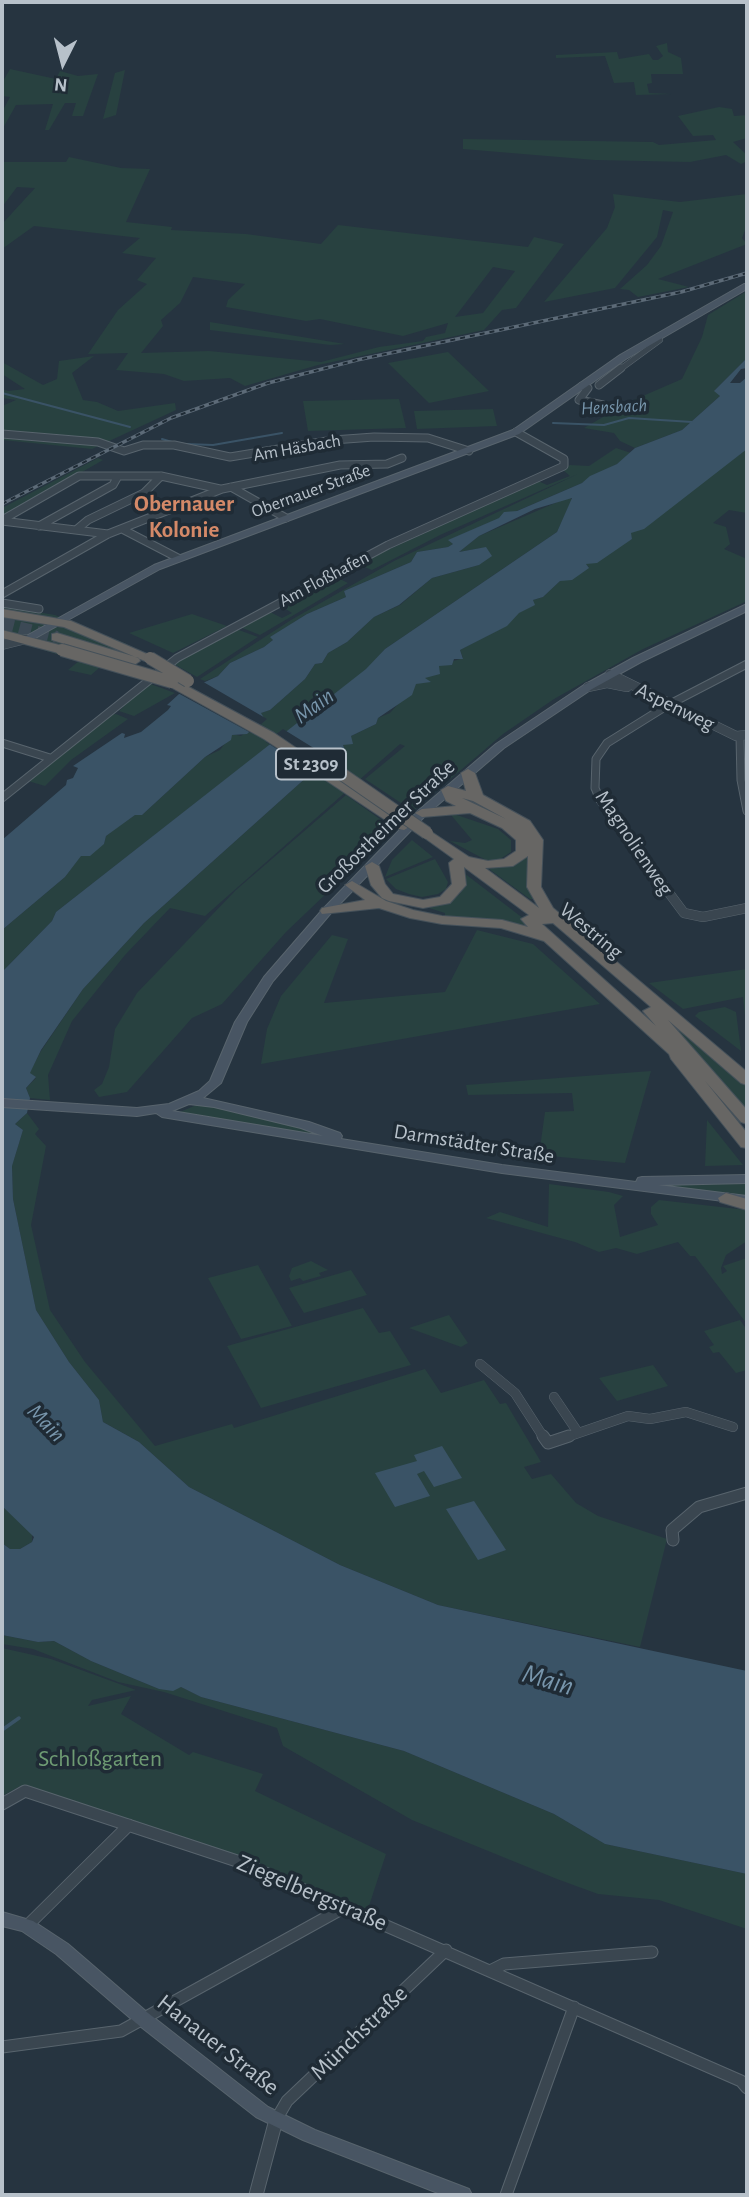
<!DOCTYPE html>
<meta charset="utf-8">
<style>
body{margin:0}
#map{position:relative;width:749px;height:2197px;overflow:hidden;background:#263440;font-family:"Alegreya Sans",sans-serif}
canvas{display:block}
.frame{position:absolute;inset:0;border:4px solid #b7c1ca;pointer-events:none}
.north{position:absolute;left:28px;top:28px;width:70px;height:70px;-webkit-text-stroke:5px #1f2b35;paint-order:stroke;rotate:186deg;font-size:19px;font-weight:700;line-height:28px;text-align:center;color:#b7c1ca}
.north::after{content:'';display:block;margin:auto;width:24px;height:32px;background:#b7c1ca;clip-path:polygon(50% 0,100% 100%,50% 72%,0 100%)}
</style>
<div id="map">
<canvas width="749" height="2197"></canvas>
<div class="frame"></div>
<div class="north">N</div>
</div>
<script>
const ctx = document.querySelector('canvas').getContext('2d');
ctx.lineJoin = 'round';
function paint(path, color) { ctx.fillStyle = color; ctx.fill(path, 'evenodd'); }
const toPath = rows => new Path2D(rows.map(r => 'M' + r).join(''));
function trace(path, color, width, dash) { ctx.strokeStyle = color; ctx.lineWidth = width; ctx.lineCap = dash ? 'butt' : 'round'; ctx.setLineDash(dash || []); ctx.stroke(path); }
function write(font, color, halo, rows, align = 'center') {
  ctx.font = font + ' "Alegreya Sans",sans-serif'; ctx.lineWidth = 7; ctx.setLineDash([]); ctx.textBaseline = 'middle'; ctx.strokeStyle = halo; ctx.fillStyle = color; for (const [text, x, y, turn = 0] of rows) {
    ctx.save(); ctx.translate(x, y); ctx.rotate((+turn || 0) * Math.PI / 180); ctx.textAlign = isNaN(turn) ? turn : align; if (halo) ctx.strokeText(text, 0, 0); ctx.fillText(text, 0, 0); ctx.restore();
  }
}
const green = toPath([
 [667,43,668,52,681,58,683,74,651,74,652,83,647,84,649,93,672,94,636,95,634,82,614,83,605,56,556,58,556,55,617,52,619,59,649,54,653,60,658,60,663,56,656,46],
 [10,69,56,79,60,71,78,76,98,74,83,116,72,116,76,103,65,103,49,130,45,130,53,104,16,105,2,130,2,112,10,97,2,96,2,83],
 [125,70,116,115,103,119,115,73],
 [719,107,732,109,734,116,747,115,747,138,733,142,747,155,747,161,741,164,726,155,690,162,595,160,463,149,463,139,653,142,659,145,716,140,713,135,693,136,678,116],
 [69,157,121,168,150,169,126,222,172,227,171,230,246,234,321,244,338,225,528,247,534,237,564,244,516,308,502,310,484,330,318,365,245,386,230,378,184,381,164,374,116,370,128,353,88,354,118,310,147,284,137,280,156,258,122,253,140,238,34,226,2,249,2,224,35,188,17,187,2,207,2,162,66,162],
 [493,267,515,271,483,313,455,317],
 [193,277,245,284,228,300,226,307,306,321,320,319,403,336,448,323,445,333,426,337,423,341,379,347,321,362,209,351,141,353,163,326,161,320,180,303],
 [613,194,680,202,747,194,747,225,742,238,747,244,658,279,689,287,638,297,629,290,620,289,647,265,661,246,673,212,663,210,657,237,615,288,544,302,607,228,615,207],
 [747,291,747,358,715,390,720,396,682,430,635,448,620,441,614,433,584,428,629,402,682,379,702,337,708,315],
 [210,322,345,344,330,345,210,330],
 [448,352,489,391,429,403,388,363],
 [94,356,72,373,83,400,97,402,118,411,175,403,176,410,92,449,2,440,2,406,16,400,2,398,2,389,8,391,25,389,2,374,2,362,43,385,57,379,59,361],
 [399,399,406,428,308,431,303,401],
 [493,409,497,426,417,429,414,411],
 [616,448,631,453,617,464,582,483,449,540,453,544,448,547,417,552,411,562,344,591,346,597,307,614,271,637,273,640,264,647,230,663,218,676,205,681,200,679,291,620,394,561,578,474,440,535,372,570,357,564,538,481,547,485,570,476,563,470,570,465,589,466],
 [747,449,747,513,729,510,713,523,726,527,730,544,724,549,747,559,747,601,643,649,554,699,503,734,413,811,365,779,405,746,400,744,205,916,170,908,125,955,72,1021,48,1075,50,1100,30,1098,26,1088,36,1078,29,1073,41,1051,83,989,144,923,309,775,345,750,343,745,351,736,376,724,378,718,390,713,416,684,438,666,463,658,460,650,507,625,518,613,534,605,533,600,543,597,560,581,589,567,585,564,632,539,630,533],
 [98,458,103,460,2,518,2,508],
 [569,497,572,500,557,532,385,649,367,669,56,912,52,921,2,972,2,930,65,877,81,855,104,844,106,836,116,828,135,815,142,815,205,757,220,750,232,734,241,736,248,730,260,713,270,710,305,679,315,664,322,663,328,653,347,642,374,617,400,605,432,578,479,565,481,548,459,552,479,536],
 [353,566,336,577,348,583,260,635,240,627,270,612,282,618,292,613,281,606],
 [2,606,55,615,127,644,91,675,68,670,79,661,27,645,15,635,2,638],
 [192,614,227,626,173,653,129,633],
 [236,629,258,637,197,677,174,664],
 [148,683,175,693,134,716,119,711],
 [116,714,128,719,71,760,45,786,28,781,106,715],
 [462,794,517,820,532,834,535,847,531,883,535,899,530,899,489,869,522,860,529,850,527,838,510,823,463,802,457,798],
 [346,795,394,829,286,932,222,1004,192,1018,127,1092,99,1097,94,1090,102,1084,109,1067,115,1029,137,993,236,890],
 [454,814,498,829,511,840,511,852,497,861,486,860,450,841,465,843,472,840,451,815],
 [412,840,433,857,385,877,392,860],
 [435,859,448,882,446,889,438,894,422,897,409,894,396,889,386,879],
 [465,874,468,876,541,932,445,918,445,913,429,908,459,895,465,886],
 [477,930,533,944,600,1004,261,1064,267,1029,281,996,332,935,348,939,324,1003,445,992],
 [747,969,747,1035,743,997,683,1009,649,983],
 [725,1007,736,1012,741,1051,695,1016,699,1012],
 [665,1017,747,1085,747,1111,691,1052],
 [651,1071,625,1163,539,1155,545,1112,574,1111,572,1093,468,1095,466,1085],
 [201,1103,317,1132,332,1139,180,1112],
 [27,1113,39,1129,35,1134,46,1146,31,1225,50,1310,85,1362,155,1446,232,1424,234,1428,425,1369,441,1393,484,1380,500,1404,506,1403,541,1462,524,1467,532,1479,551,1474,576,1503,598,1516,667,1539,640,1647,438,1605,340,1565,189,1487,139,1442,103,1422,99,1400,69,1362,36,1310,13,1199,12,1165,23,1130,15,1124],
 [707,1120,743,1165,705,1166],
 [747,1183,747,1198,682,1192,658,1185],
 [549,1184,609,1192,623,1196,614,1205,620,1237,658,1225,651,1214,651,1207,659,1200,747,1210,747,1241,726,1255,721,1268,722,1274,727,1271,723,1266,747,1258,747,1324,695,1256,690,1256,678,1242,637,1254,616,1248,599,1252,575,1242,486,1218,500,1212,548,1227],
 [311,1261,328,1270,319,1273,321,1276,303,1281,300,1278,291,1281,289,1276,292,1268],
 [258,1265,292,1326,241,1339,208,1278],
 [351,1270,367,1295,304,1313,289,1288],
 [363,1308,379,1333,390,1331,411,1365,261,1408,227,1346],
 [449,1315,468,1343,461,1347,409,1328],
 [740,1320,747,1330,747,1370,736,1373,719,1352,713,1353,709,1347,714,1345,704,1331],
 [653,1365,668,1386,617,1401,599,1378],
 [2,1506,32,1533,32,1542,20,1549,10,1549,2,1543],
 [2,1635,38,1642,54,1641,91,1661,159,1689,181,1687,201,1697,404,1751,554,1814,605,1844,747,1874,747,1929,659,1900,598,1894,557,1879,412,1820,283,1746,277,1728,164,1692,118,1682,33,1649,2,1644],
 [2,1648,51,1659,136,1690,92,1700,88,1706,131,1696,121,1714,189,1755,193,1752,263,1774,255,1791,386,1854,367,1912,36,1790,21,1786,2,1796]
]);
const water = toPath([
 [747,358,747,368,741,369,730,383,740,383,747,377,747,449,644,529,631,533,632,539,597,563,586,564,589,568,572,580,560,581,543,597,533,600,535,605,519,613,507,626,460,650,463,659,454,659,452,665,439,666,440,674,425,678,431,682,416,684,412,695,378,718,376,724,351,736,353,744,343,745,345,750,309,775,144,923,83,989,41,1050,30,1073,36,1077,26,1088,30,1098,27,1113,15,1124,23,1130,12,1166,13,1199,36,1310,69,1362,99,1400,103,1422,139,1442,189,1487,340,1565,438,1605,747,1671,747,1874,605,1844,554,1814,404,1751,201,1697,181,1687,173,1691,159,1689,91,1661,54,1641,38,1642,2,1635,2,1543,10,1549,20,1549,32,1542,34,1537,2,1506,2,972,52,921,56,912,366,669,385,649,557,532,572,498,535,509,479,536,459,552,486,547,492,556,479,565,432,578,399,605,374,617,347,642,328,653,322,663,315,664,305,679,270,710,261,713,264,718,247,734,232,735,231,740,205,757,142,815,135,815,106,836,104,844,90,856,81,856,65,877,2,930,2,840,66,785,67,780,73,778,78,768,73,766,122,733,125,734,124,738,141,732,168,710,171,706,167,705,179,694,218,676,230,663,264,647,273,640,270,637,307,614,346,597,344,591,411,562,417,552,448,547,453,544,448,540,499,518,504,512,517,511,582,483,590,476,617,464,635,448,682,430,720,396,714,391],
 [442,1446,462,1478,434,1487,424,1471,417,1474,430,1496,395,1507,375,1473,417,1461,414,1455],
 [474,1501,506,1550,478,1560,446,1509]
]);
const pier = toPath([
 [200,680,267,719,251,733,176,692],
 [283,729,333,760,316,774,266,742]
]);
const streamFar1 = toPath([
 [2,393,130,427],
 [553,423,604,425,629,418,692,422],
 [162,439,172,442],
 [186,444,213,445,282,433]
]);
const stream = toPath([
 [2,1730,19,1718]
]);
const trunkTunnel = toPath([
 [2,623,57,637]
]);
const minorFar3 = toPath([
 [619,370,660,340,657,337]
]);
const minorFar2 = toPath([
 [599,385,621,368],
 [582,386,588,388,579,400,603,405],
 [2,434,98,442,124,451,143,445,174,445,230,457,333,440,374,437,428,438,469,451],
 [231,487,286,518],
 [2,520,79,476,161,476,220,489],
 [2,521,108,534],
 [39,526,113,485,117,478],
 [122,529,178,558],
 [76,530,88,520,144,493,161,476],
 [2,594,108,534,222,489,340,465,387,464,402,458],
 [2,603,39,609],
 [740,737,741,780,747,811],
 [2,743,50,758],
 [2,798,177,658,388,545,564,466,564,459,516,432],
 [630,840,600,800,595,788,596,759,607,743,668,705,747,664]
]);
const minorFar1 = toPath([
 [628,838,684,913,703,917,747,908],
 [480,1364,515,1393,544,1438],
 [554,1397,577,1431],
 [564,1438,628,1416,650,1419,686,1412,733,1427]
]);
const minor = toPath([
 [543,1436,548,1443,569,1436],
 [673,1540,672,1530,699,1507,747,1493],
 [2,1804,25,1791,240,1862,741,2081,747,2088],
 [27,1926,129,1825],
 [492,1970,504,1964,652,1952],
 [2,2047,121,2031,345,1907],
 [276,2120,287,2101,446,1950],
 [506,2195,574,2007]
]);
const tertiaryFar1 = toPath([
 [2,645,26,639],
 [610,674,736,736,747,735],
 [588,687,607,683,627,687]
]);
const tertiary = toPath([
 [256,2195,276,2120]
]);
const secondary = toPath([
 [744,284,747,284,747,289,626,359,519,434,160,569,30,641,26,642,21,639,154,565,513,430,620,355,744,284],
 [747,604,747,611,641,662,592,689,504,748,426,815,331,913,273,981,247,1022,221,1083,203,1098,309,1122,340,1133,342,1136,341,1139,502,1165,636,1182,638,1178,642,1177,747,1175,747,1183,658,1185,747,1196,747,1204,502,1173,162,1117,156,1113,137,1116,2,1107,2,1099,137,1108,169,1104,199,1091,210,1081,235,1022,264,977,323,909,418,811,496,744,584,685,633,658,747,604],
 [189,1104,214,1107,301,1128,323,1136,172,1111,189,1104],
 [2,1912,33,1921,68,1944,148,2013,268,2107,315,2130,469,2189,472,2195,443,2195,303,2140,256,2117,136,2023,56,1954,22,1931,2,1926,2,1912]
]);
const trunk = toPath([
 [2,609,71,621,156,658,150,662,145,661,64,627,2,617,2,609],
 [2,630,67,647,68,650,62,654,2,638,2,630],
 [57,633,139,658,140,661,134,665,52,640,52,634,57,633],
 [172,678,274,733,411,826,404,830,399,829,264,739,167,685,165,682,172,678],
 [468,769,475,773,483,795,530,821,543,840,541,887,553,908,747,1072,747,1085,741,1083,668,1020,747,1110,747,1124,741,1122,705,1081,747,1133,747,1148,741,1147,671,1059,669,1054,544,941,501,928,442,924,410,918,379,908,322,914,320,911,322,908,365,900,345,885,352,881,386,901,413,910,442,916,502,920,528,927,521,919,529,915,464,867,466,885,450,903,445,904,423,908,389,901,382,898,371,885,365,866,372,862,379,866,385,884,393,894,423,900,440,897,452,884,449,863,454,859,422,836,420,833,422,830,427,829,469,857,488,861,504,859,516,851,516,840,502,828,470,813,422,817,415,813,422,809,456,806,446,801,441,790,448,786,466,791,461,773,468,769],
 [462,798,473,801,506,819,462,798],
 [528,856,527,887,539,908,485,868,513,866,528,856],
 [553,923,651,1007,643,1011,656,1026,542,924,553,923],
 [726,1193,747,1199,747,1210,720,1202,718,1198,726,1193]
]);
const rail = toPath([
 [2,504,171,418,268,383,357,360,681,292,747,273]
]);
const trunkBridge = toPath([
 [62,650,172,682],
 [150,658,188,681],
 [336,770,427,833]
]);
const farStreetnames = [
 ["Am Häsbach",297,448,-10],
 ["Obernauer Straße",311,491,-20],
 ["Am Floßhafen",324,579,-28]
];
const farWaternames = [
 ["Hensbach",614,407,-3]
];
const shields = [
 [311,764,70]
];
const shieldNames = [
 ["St 2309",311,764]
];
const streetNames = [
 ["Aspenweg",675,707,26],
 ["Großostheimer Straße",386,827,-44],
 ["Magnolienweg",634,843,56],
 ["Westring",591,931,40],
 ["Darmstädter Straße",474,1144,9]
];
const farDistrictnames = [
 ["Obernauer",184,504],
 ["Kolonie",184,530]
];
const waterNames = [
 ["Main",314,706,-36],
 ["Main",46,1423,46]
];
const nearParknames = [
 ["Schloßgarten",100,1759]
];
const nearStreetnames = [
 ["Ziegelbergstraße",312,1893,23],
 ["Münchstraße",359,2033,-44],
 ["Hanauer Straße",218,2045,38]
];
const nearWaternames = [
 ["Main",548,1680,16]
];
paint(green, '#284140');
paint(water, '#3a5366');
paint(pier, '#263440');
trace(streamFar1, '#3a5366', 2);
trace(stream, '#3a5366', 3.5);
trace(trunkTunnel, '#3c4955', 12, [12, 6]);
trace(minorFar3, '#58646d', 6);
trace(minorFar2, '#58646d', 9);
trace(minorFar1, '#58646d', 10);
trace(minor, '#58646d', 13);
trace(tertiaryFar1, '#58646d', 10);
trace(tertiary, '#58646d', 15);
trace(secondary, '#58646d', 2);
trace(trunk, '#45515a', 2);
trace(minorFar3, '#3a4650', 5);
trace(minorFar2, '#3a4650', 7);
trace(minorFar1, '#3a4650', 9);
trace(minor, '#3a4650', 11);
trace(tertiaryFar1, '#3a4650', 9);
trace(tertiary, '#3a4650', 13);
paint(secondary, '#485563');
paint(trunk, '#676664');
trace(rail, '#5c6a77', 3.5);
trace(rail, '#1f2b35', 2, [5]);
trace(trunkBridge, '#45515a', 14, []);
trace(trunkBridge, '#676664', 12);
write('18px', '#b7c1ca', '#1f2b35', farStreetnames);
write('italic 19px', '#7896ac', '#1f2b35', farWaternames);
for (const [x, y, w] of shields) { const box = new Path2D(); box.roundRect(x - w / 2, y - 15.5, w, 31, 5); ctx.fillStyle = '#1f2b35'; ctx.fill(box); trace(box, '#b7c1ca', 2); }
write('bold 19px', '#b7c1ca', null, shieldNames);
write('21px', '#b7c1ca', '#1f2b35', streetNames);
write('bold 23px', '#d48968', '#1f2b35', farDistrictnames);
write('italic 23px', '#7896ac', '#1f2b35', waterNames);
write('24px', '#6e9b73', '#1f2b35', nearParknames);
write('24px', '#b7c1ca', '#1f2b35', nearStreetnames);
write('italic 28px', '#7896ac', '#1f2b35', nearWaternames);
</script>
